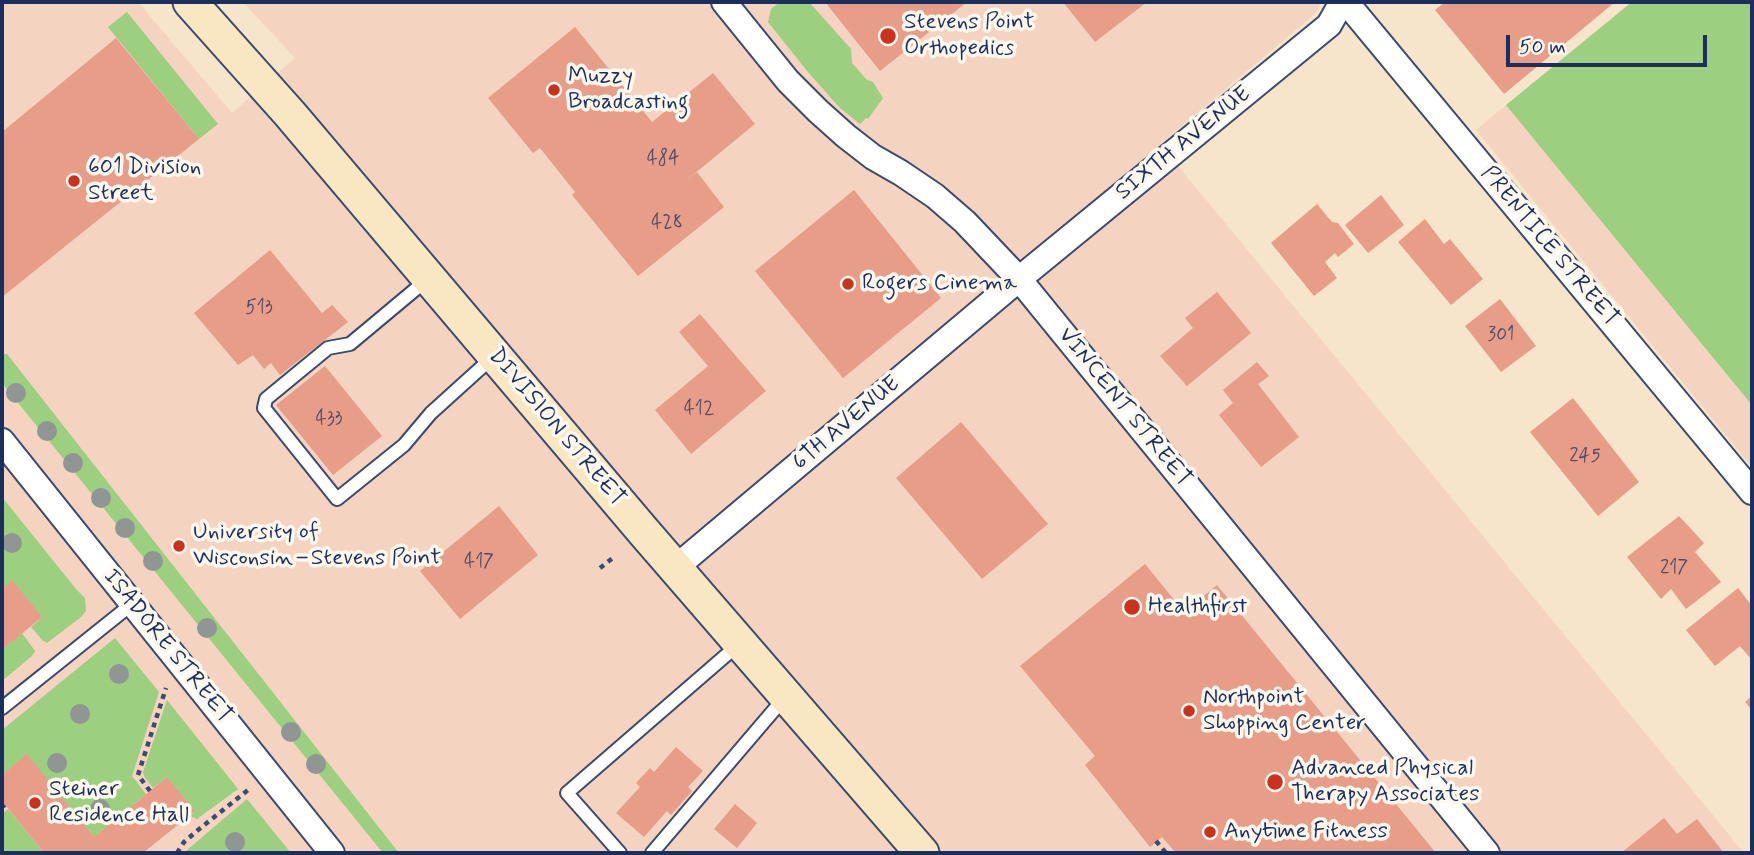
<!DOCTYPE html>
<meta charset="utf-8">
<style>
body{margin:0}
#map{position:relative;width:1754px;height:855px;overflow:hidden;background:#f6e4cb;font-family:Mynerve,sans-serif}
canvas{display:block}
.frame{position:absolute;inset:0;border:4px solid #1b2f5e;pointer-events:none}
.scale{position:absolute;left:1506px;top:35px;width:201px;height:32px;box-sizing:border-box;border:4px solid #1b2f5e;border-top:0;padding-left:9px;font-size:21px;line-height:24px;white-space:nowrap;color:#1b2f5e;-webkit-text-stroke:5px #fbf7ec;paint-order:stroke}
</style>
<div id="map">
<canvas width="1754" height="855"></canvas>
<div class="frame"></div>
<div class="scale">50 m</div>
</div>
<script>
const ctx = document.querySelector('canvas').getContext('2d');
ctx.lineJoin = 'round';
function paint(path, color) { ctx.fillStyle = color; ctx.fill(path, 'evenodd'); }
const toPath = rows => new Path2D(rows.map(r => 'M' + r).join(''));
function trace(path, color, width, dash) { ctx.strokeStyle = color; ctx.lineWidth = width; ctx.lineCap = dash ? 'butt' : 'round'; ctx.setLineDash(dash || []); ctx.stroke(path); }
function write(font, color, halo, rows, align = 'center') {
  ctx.font = font + ' Mynerve,sans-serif'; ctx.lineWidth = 7; ctx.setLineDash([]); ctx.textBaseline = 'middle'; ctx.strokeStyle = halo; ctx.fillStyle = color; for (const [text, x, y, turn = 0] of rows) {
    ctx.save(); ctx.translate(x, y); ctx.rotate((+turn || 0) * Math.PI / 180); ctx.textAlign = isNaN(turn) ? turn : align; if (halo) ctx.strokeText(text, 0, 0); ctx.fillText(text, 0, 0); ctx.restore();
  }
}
const built = toPath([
 [2,2,138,2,232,113,295,58,243,2,1321,2,1317,11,1309,19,1160,144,1744,853,2,853],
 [1631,2,1752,2,1752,467,1476,130]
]);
const green = toPath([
 [780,2,809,2,851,49,852,63,867,80,873,82,883,98,868,119,866,118,860,124,840,108,808,72,768,22,771,9],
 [1632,2,1752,2,1752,405,1506,105],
 [127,12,218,124,199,139,108,27],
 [2,354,7,354,399,853,383,853,2,383],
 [2,497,76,589,85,598,86,611,81,617,47,643,43,641,31,627,42,617,12,581,2,589],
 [22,633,35,651,32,656,2,681,2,650],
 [115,638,159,692,132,776,146,794,94,837,27,755,2,775,2,730],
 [167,700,238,789,197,819,190,816,195,811,167,777,153,788,144,776,143,772],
 [247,799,291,853,185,853,187,850],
 [8,809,44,853,2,853,2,814]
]);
const building = toPath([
 [825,2,967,2,880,71],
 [1063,2,1147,2,1095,42],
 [1445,2,1615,2,1504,94,1435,10],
 [575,27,652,122,713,73,755,124,683,183,697,172,724,207,638,276,572,195,575,192,540,148,533,153,488,98],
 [116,38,199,139,2,297,2,132],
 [854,190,941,298,843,378,755,271],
 [1381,195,1404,225,1368,253,1345,225],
 [1317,204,1332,222,1338,223,1354,244,1338,257,1335,253,1325,262,1337,278,1314,296,1271,243],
 [1425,219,1444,244,1450,239,1483,279,1451,305,1398,242],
 [270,250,322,313,332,305,348,322,280,375,271,363,264,369,253,355,238,365,194,313],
 [1217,292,1251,333,1187,386,1160,356,1193,328,1185,318],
 [1500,299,1536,346,1501,372,1465,326],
 [700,314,766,391,691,454,655,410,708,366,679,332],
 [1257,362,1269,376,1258,384,1299,437,1261,467,1219,415,1233,403,1223,390],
 [325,366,382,436,333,475,276,405],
 [1573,398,1639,482,1598,516,1530,432],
 [961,422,1048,524,982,579,896,478],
 [499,506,538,555,460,619,420,571],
 [1679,516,1704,543,1695,552,1721,582,1686,609,1671,589,1661,599,1627,557],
 [1145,564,1184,612,1217,585,1436,853,1176,853,1162,837,1150,847,1085,765,1095,756,1020,666],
 [12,580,42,617,2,650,2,589],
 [1738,588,1752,606,1752,660,1740,646,1715,666,1686,630],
 [1752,696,1752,710,1745,702],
 [676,747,703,771,688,787,692,791,671,815,667,811,644,837,616,813,640,787,636,783,650,768,654,772],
 [27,754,94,837,167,777,195,811,143,853,44,853,2,801,2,775],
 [735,804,757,823,737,848,714,829],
 [1664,818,1677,834,1697,819,1724,853,1621,853]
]);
const path = toPath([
 [600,568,614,557],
 [150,791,138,775,166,688],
 [2,807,5,805],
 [1156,841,1166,853],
 [177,853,184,842,198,830,248,790]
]);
const service = toPath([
 [429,278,350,344,328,348,266,399,264,408,337,499,404,445,431,413,493,357],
 [2,708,132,604],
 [620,853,567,793,739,644],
 [652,853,786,696]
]);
const minor = toPath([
 [724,2,788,81,818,111,846,136,873,157,901,173,935,196,965,222,1019,279,1487,853],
 [1346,2,1752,492],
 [2,441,332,853],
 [675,568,1019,279,1329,25,1342,2]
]);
const secondary = toPath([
 [190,2,290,114,644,532,922,853]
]);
const trees = [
 [16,393],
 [47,431],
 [73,463],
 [101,498],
 [125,528],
 [12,543],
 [153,561],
 [207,628],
 [119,674],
 [80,714],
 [291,732],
 [57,763],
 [316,764],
 [100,809],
 [235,842]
];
const markers = [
 [888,36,9,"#c8321e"],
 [554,90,7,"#c8321e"],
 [74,181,7,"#c8321e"],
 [848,284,7,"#c8321e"],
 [179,546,7,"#c8321e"],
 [1132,607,9,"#c8321e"],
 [1189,711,7,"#c8321e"],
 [1275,782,9,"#c8321e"],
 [35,803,7,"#c8321e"],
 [1210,832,7,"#c8321e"]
];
const numberNames = [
 ["484",663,160],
 ["428",667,224],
 ["513",259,309],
 ["301",1501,336],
 ["412",699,410],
 ["433",329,420],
 ["245",1585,457],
 ["417",479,563],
 ["217",1674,569]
];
const poiNames = [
 ["Stevens Point",904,23],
 ["Orthopedics",904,49],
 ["Muzzy",568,77],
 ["Broadcasting",568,103],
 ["601 Division",88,168],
 ["Street",88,194],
 ["Rogers Cinema",862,284],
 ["University of",193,533],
 ["Wisconsin–Stevens Point",193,559],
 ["Healthfirst",1148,607],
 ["Northpoint",1203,698],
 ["Shopping Center",1203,724],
 ["Advanced Physical",1291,769],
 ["Therapy Associates",1291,795],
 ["Steiner",49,790],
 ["Residence Hall",49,816],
 ["Anytime Fitness",1224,832]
];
const streetNames = [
 ["SIXTH AVENUE",1184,144,-39],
 ["PRENTICE STREET",1549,247,50],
 ["VINCENT STREET",1124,408,51],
 ["6TH AVENUE",847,424,-40],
 ["DIVISION STREET",556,428,50],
 ["ISADORE STREET",167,647,51]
];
paint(built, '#f4d3c0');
paint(green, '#9ccf7f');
paint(building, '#e79d88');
trace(service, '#3c4a6e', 16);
trace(minor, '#3c4a6e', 28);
trace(secondary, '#3c4a6e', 37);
trace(path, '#3c4a6e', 4.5, [5, 5]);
trace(service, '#fff', 12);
trace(minor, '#fff', 24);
trace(secondary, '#f9e7c3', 33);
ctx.fillStyle = '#8f9693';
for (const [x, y] of trees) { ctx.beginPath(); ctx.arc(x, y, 10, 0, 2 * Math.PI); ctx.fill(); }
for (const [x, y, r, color] of markers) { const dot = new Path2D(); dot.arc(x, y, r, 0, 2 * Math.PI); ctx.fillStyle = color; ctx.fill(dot); trace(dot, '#fbf7ec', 2.5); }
write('19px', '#4e4a68', null, numberNames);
write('23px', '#1b2f5e', '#fbf7ec', poiNames, 'left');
write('23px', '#1b2f5e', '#fbf7ec', streetNames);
</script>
